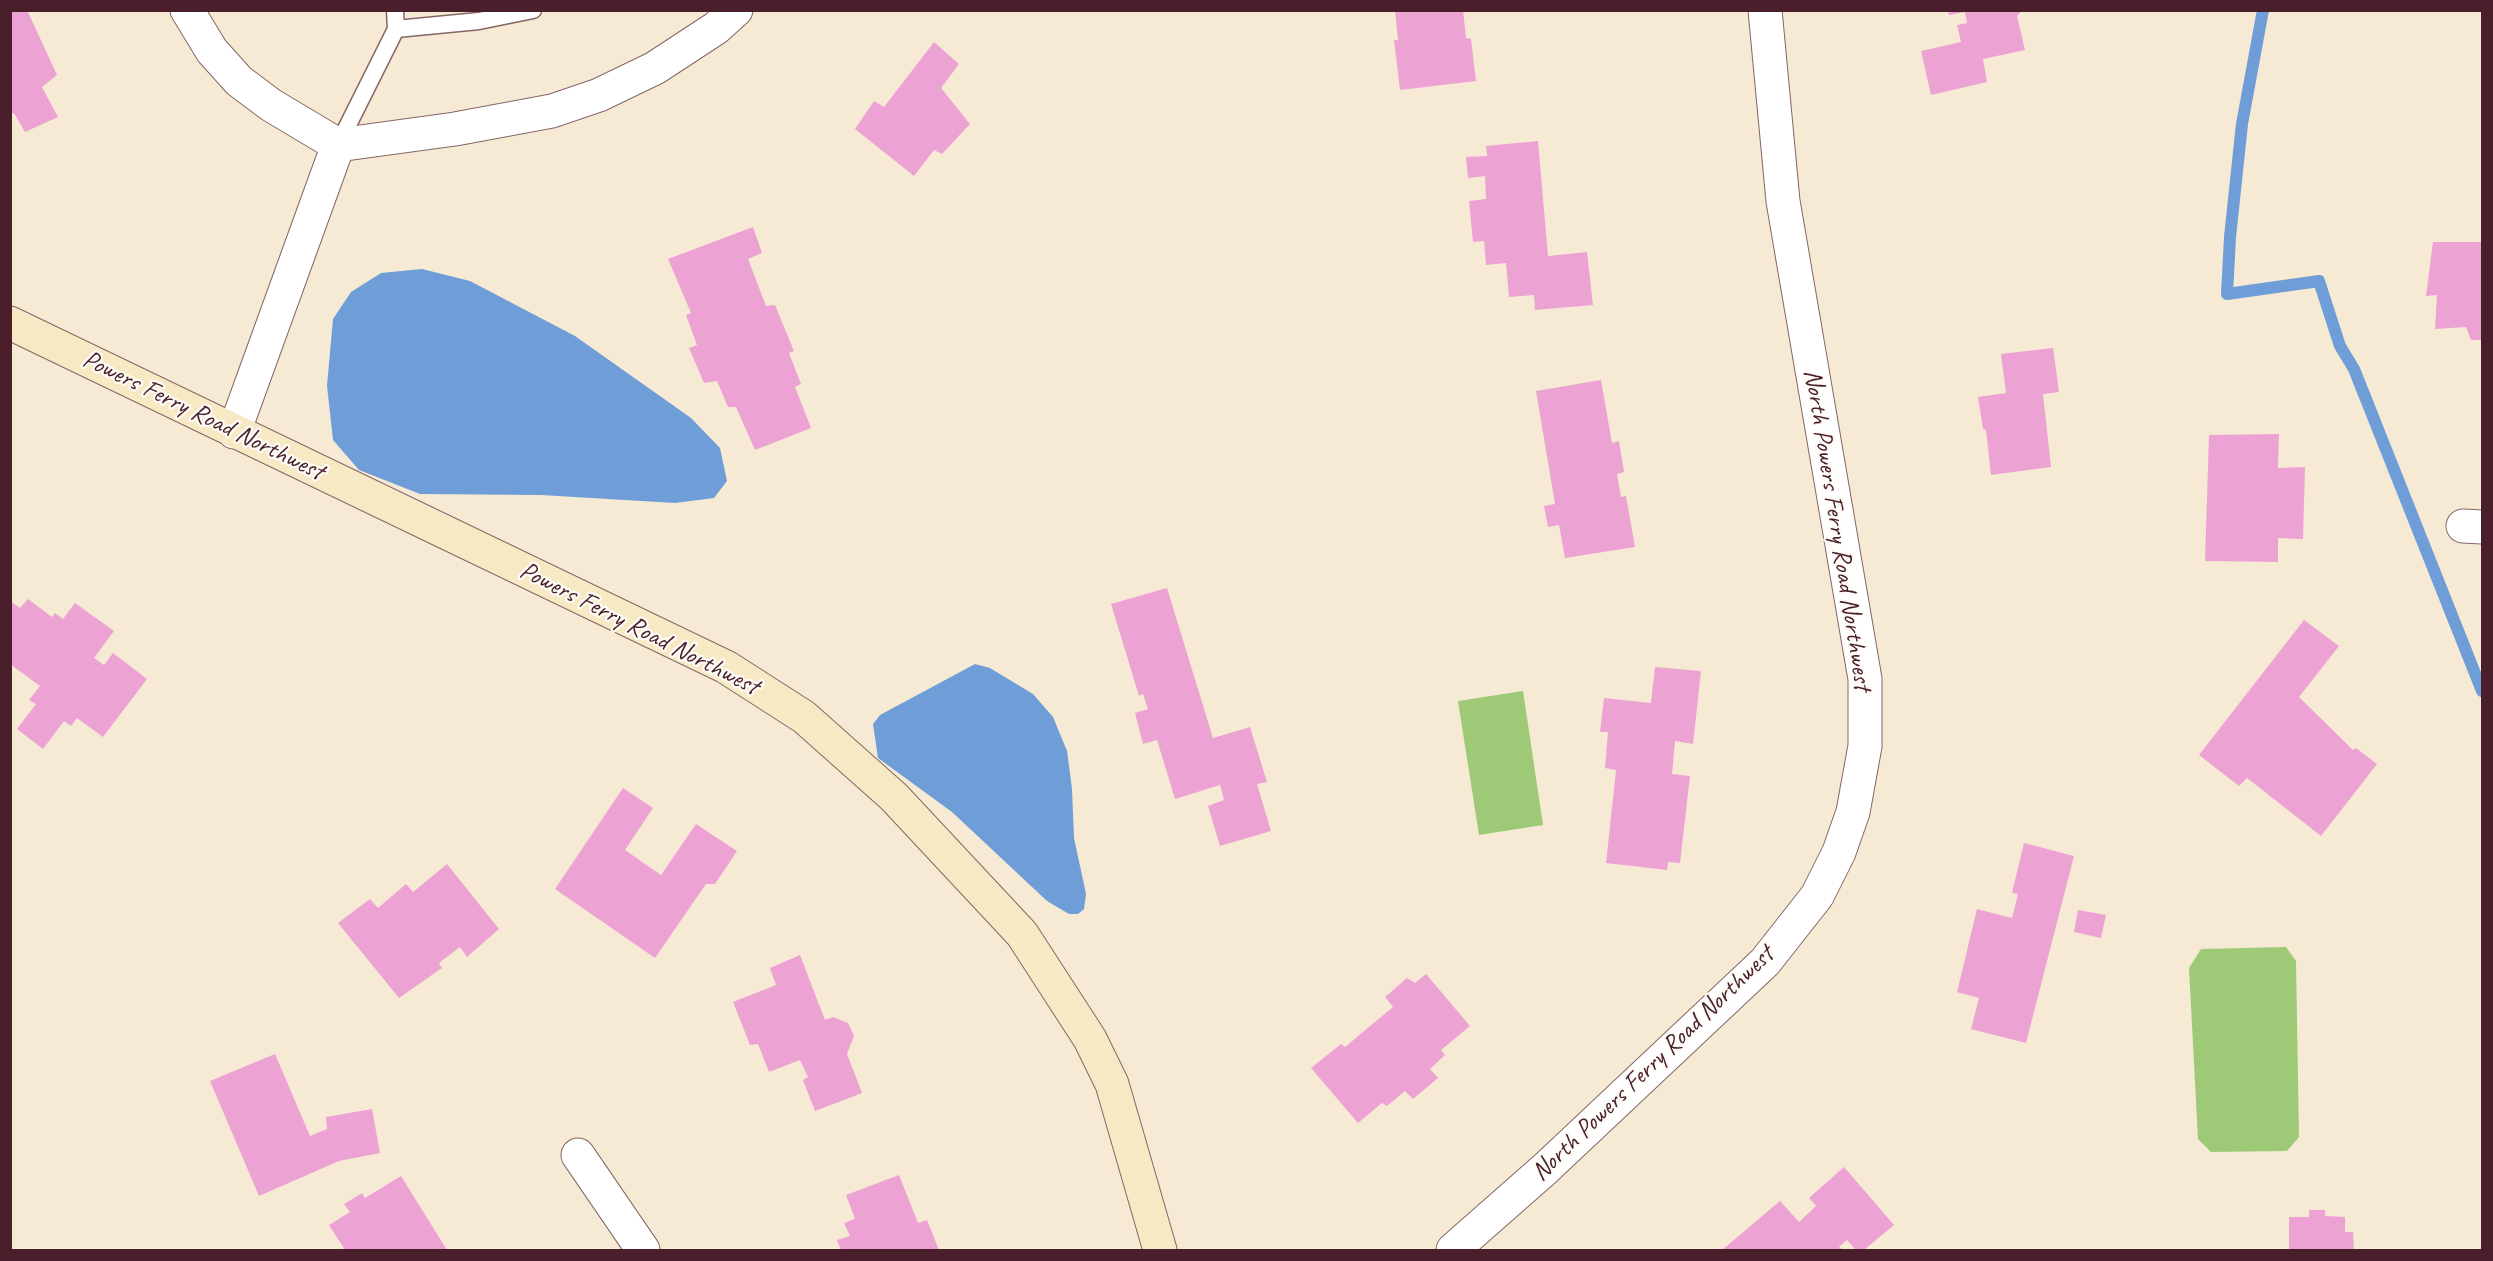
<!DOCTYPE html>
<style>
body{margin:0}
#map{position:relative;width:2493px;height:1261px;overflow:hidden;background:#f6ead5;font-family:Caveat,sans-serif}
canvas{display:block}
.frame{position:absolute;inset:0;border:12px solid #4a1f2b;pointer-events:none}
</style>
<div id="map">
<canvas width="2493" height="1261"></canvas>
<div class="frame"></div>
</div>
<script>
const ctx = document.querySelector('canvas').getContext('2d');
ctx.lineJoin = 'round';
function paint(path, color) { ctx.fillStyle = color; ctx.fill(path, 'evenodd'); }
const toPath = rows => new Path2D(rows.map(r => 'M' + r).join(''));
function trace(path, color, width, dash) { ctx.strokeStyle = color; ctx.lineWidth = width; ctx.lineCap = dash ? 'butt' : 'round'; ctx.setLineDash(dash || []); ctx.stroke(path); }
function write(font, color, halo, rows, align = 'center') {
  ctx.font = font + ' Caveat,sans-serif'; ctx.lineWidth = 4.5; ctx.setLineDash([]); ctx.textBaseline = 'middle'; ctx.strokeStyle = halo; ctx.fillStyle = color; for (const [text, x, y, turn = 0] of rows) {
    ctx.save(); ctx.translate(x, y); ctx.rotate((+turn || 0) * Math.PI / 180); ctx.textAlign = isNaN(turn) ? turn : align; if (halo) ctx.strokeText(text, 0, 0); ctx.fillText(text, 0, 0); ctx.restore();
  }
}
const green = toPath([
 [1523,691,1543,825,1479,835,1458,701],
 [2286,947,2296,961,2299,1137,2287,1151,2211,1152,2198,1139,2189,968,2201,949]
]);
const water = toPath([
 [422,269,470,281,575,336,691,418,720,448,727,481,714,498,675,503,541,495,420,494,359,470,333,440,327,386,333,319,351,292,381,273],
 [975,664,990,668,1033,694,1053,717,1067,751,1072,789,1074,838,1086,894,1084,909,1078,914,1069,914,1047,901,952,812,878,758,873,724,880,715]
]);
const stream = toPath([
 [2263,10,2242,124,2230,237,2227,294,2319,281,2340,346,2354,369,2482,691]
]);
const building = toPath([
 [10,10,27,10,57,75,42,87,58,117,25,132,14,113,10,114],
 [1395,10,1463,10,1466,38,1471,39,1476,81,1400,90,1394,40,1398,40],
 [1948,10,2023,10,2017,16,2025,50,1983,59,1987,82,1931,95,1921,51,1961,42,1957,25,1967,23,1965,12,1949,15],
 [934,42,959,64,941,88,970,124,942,154,934,150,914,176,855,129,874,101,884,107],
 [1538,141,1548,256,1587,252,1593,305,1535,310,1534,295,1509,297,1506,263,1486,265,1484,241,1473,242,1469,201,1486,199,1485,176,1468,178,1466,157,1487,156,1486,146],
 [753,227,762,253,748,259,766,306,775,305,794,351,789,353,801,384,795,387,811,428,755,450,736,407,728,407,717,381,704,383,689,348,697,345,686,315,691,313,668,259],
 [2433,242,2481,242,2482,340,2471,340,2466,327,2435,329,2437,295,2426,296],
 [2053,348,2059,392,2043,394,2051,467,1991,475,1986,430,1983,429,1978,397,2006,393,2001,354],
 [1601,380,1612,443,1619,441,1624,472,1617,474,1621,497,1626,496,1635,547,1565,558,1559,525,1548,527,1544,506,1555,504,1536,391],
 [2279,434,2278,468,2305,467,2303,539,2278,538,2278,562,2205,561,2209,435],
 [1167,588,1213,738,1250,727,1267,782,1257,784,1271,831,1220,846,1208,806,1224,800,1220,785,1175,799,1157,740,1143,744,1135,713,1148,709,1143,694,1139,696,1111,604],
 [28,599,52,617,55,613,63,619,75,603,114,631,94,658,104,665,113,653,147,679,103,737,77,718,71,726,64,721,43,749,17,729,36,704,29,700,40,686,10,664,10,601,20,608],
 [2304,620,2339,646,2299,697,2353,750,2356,748,2377,764,2321,836,2247,778,2239,786,2199,755],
 [1655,667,1701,671,1693,744,1675,741,1672,774,1690,776,1680,863,1668,862,1667,870,1606,863,1616,770,1605,768,1608,732,1600,732,1604,698,1651,703],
 [623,788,653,808,625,850,661,875,696,824,737,851,715,884,706,884,655,958,555,889],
 [2024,843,2074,856,2026,1043,1971,1029,1979,998,1957,992,1977,909,2012,918,2018,894,2012,893],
 [447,864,499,929,467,957,460,947,439,963,442,968,399,998,338,923,370,899,378,908,406,884,413,892],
 [2078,910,2106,915,2101,938,2074,932],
 [800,955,825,1020,833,1017,848,1023,854,1036,847,1054,862,1093,815,1111,803,1080,808,1077,800,1060,769,1072,758,1044,750,1045,733,1002,776,985,770,968],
 [1426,974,1470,1026,1441,1050,1445,1055,1430,1069,1438,1078,1413,1099,1405,1091,1387,1106,1382,1103,1358,1123,1311,1068,1341,1044,1345,1047,1393,1007,1385,997,1407,978,1415,983],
 [275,1054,310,1136,327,1129,326,1117,372,1109,380,1153,339,1161,259,1196,210,1081],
 [1844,1167,1894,1225,1864,1250,1856,1250,1847,1240,1839,1247,1843,1250,1722,1250,1780,1201,1799,1222,1816,1206,1809,1198],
 [899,1175,918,1223,927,1220,939,1250,841,1250,837,1240,850,1236,844,1223,855,1219,846,1195],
 [401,1176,447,1250,345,1250,329,1225,350,1212,344,1204,362,1193,365,1198],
 [2309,1210,2325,1210,2325,1216,2345,1217,2345,1232,2353,1232,2354,1250,2289,1250,2289,1217,2309,1217]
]);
const lane = toPath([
 [396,29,479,21,533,10],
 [338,145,396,29,395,10]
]);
const street = toPath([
 [187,10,212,51,239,81,271,105,338,145,455,129,552,111,599,95,655,68,716,28,736,10],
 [234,432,338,145],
 [2463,526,2482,527],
 [578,1155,643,1250],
 [1453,1250,1545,1169,1765,962,1817,896,1839,852,1853,812,1865,746,1865,679,1783,201,1765,10]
]);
const secondary = toPath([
 [10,323,726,667,804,717,894,797,1022,934,1090,1039,1112,1084,1160,1250]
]);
const streetNames = [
 ["Powers Ferry Road Northwest",203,416,26],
 ["North Powers Ferry Road Northwest",1837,530,81],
 ["Powers Ferry Road Northwest",639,629,27],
 ["North Powers Ferry Road Northwest",1653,1064,-44]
];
paint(green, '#9eca78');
paint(water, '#6f9dd7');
trace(stream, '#6f9dd7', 12);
paint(building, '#eca3d3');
trace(lane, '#866666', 19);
trace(street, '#866666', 35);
trace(secondary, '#866666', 35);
trace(lane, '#fff', 16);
trace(street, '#fff', 33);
trace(secondary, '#f6e9c3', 33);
write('26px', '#4a1f2b', '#fdfcf7', streetNames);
</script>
